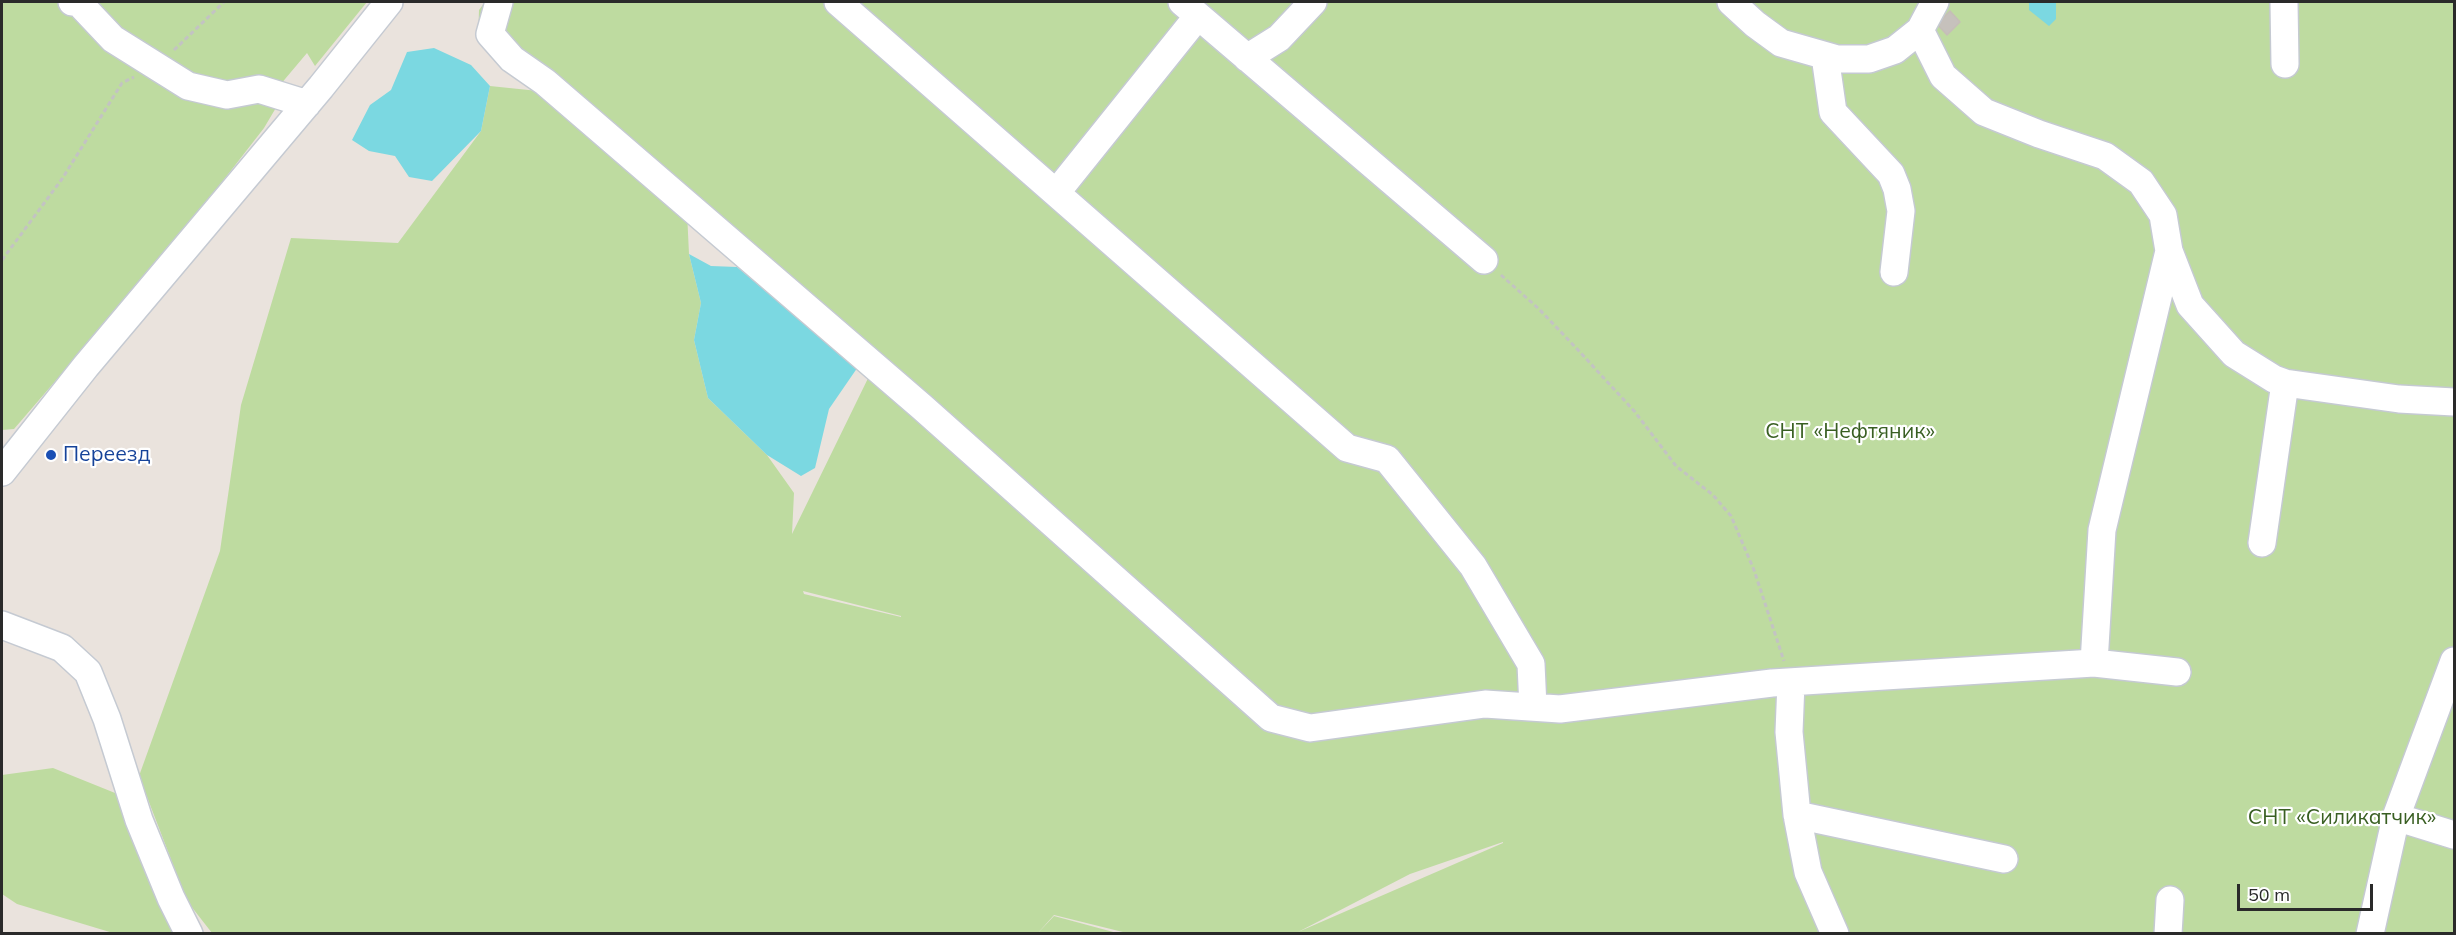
<!DOCTYPE html>
<meta charset="utf-8">
<style>
body{margin:0}
#map{position:relative;width:2456px;height:935px;overflow:hidden;background:#eae3dd;font-family:Mulish,sans-serif}
canvas{display:block}
.frame{position:absolute;inset:0;border:3px solid #2a2a2a;pointer-events:none}
.scale{position:absolute;left:2237px;top:884px;width:136px;height:27px;box-sizing:border-box;border:3px solid #2a2a2a;border-top:0;padding-left:8px;font-size:18px;line-height:21px;white-space:nowrap;color:#2a2a2a;-webkit-text-stroke:4px #fff;paint-order:stroke}
</style>
<div id="map">
<canvas width="2456" height="935"></canvas>
<div class="frame"></div>
<div class="scale">50 m</div>
</div>
<script>
const ctx = document.querySelector('canvas').getContext('2d');
ctx.lineJoin = 'round';
function paint(path, color) { ctx.fillStyle = color; ctx.fill(path, 'evenodd'); }
const toPath = rows => new Path2D(rows.map(r => 'M' + r).join(''));
function trace(path, color, width, dash) { ctx.strokeStyle = color; ctx.lineWidth = width; ctx.lineCap = dash ? 'butt' : 'round'; ctx.setLineDash(dash || []); ctx.stroke(path); }
function write(font, color, halo, rows, align = 'center') {
  ctx.font = font + ' Mulish,sans-serif'; ctx.lineWidth = 4.5; ctx.setLineDash([]); ctx.textBaseline = 'middle'; ctx.strokeStyle = halo; ctx.fillStyle = color; for (const [text, x, y, turn = 0] of rows) {
    ctx.save(); ctx.translate(x, y); ctx.rotate((+turn || 0) * Math.PI / 180); ctx.textAlign = isNaN(turn) ? turn : align; if (halo) ctx.strokeText(text, 0, 0); ctx.fillText(text, 0, 0); ctx.restore();
  }
}
const green = toPath([
 [2,2,367,2,315,66,307,53,269,98,277,106,264,128,177,240,14,429,2,430],
 [485,2,2454,2,2454,933,1131,934,1054,915,1037,934,212,933,187,901,139,776,220,551,241,405,291,238,398,243,481,131,490,86,538,91,478,42,479,10],
 [687,212,875,364,792,534,794,493,767,455,708,398,694,340,701,303,689,254],
 [803,591,901,616,901,617,804,594],
 [1503,842,1503,843,1298,932,1410,874],
 [53,768,125,797,174,933,113,933,17,904,2,894,2,775],
 [1054,916,1117,933,1038,933]
]);
const water = toPath([
 [2029,2,2056,2,2056,19,2049,26,2029,10],
 [434,48,471,65,490,86,481,131,432,181,409,177,395,156,369,151,352,140,370,105,391,90,407,52],
 [689,254,711,266,737,267,768,293,798,305,862,361,829,409,815,468,801,476,767,455,708,398,694,340,701,303]
]);
const building = toPath([
 [1950,11,1960,22,1947,35,1937,24,1950,11]
]);
const path = toPath([
 [174,50,224,2],
 [2,260,62,179,122,83,134,77],
 [1501,275,1539,309,1579,351,1635,412,1676,466,1713,495,1731,516,1754,570,1784,661]
]);
const minor = toPath([
 [72,2,79,3,113,39,188,86,227,95,259,89,307,104],
 [499,2,490,34,512,59,545,82,922,407,1271,718,1310,728,1485,704,1560,709,1772,683,2094,663,2177,672],
 [838,2,1347,448,1387,459,1473,566,1531,664,1533,707],
 [1182,2,1484,260],
 [1731,2,1755,24,1781,43,1837,59,1869,59,1895,50,1920,30,1935,2],
 [2284,2,2285,64],
 [1920,30,1943,76,1984,112,2039,134,2105,156,2141,182,2163,215,2169,251,2102,530,2094,663],
 [1825,56,1833,112,1891,174,1897,189,1901,211,1894,272],
 [1247,58,1279,38,1313,2],
 [1056,193,1198,16],
 [2169,251,2190,305,2234,354,2274,379,2285,383,2399,399,2454,402],
 [2,472,86,366,321,87,389,2],
 [2262,543,2285,383],
 [2,625,62,648,88,672,107,719,139,820,171,898,189,934],
 [1791,683,1789,732,1797,815,1808,872,1835,934],
 [1797,815,2004,859],
 [2396,817,2454,835],
 [2168,934,2170,900],
 [2370,934,2396,817,2454,661]
]);
const markers = [
 [51,455,6,"#1a4fb4"]
];
const parkNames = [
 ["СНТ «Нефтяник»",1850,432],
 ["СНТ «Силикатчик»",2342,818]
];
const transitNames = [
 ["Переезд",63,455]
];
paint(green, '#bedba0');
paint(water, '#7bd8e1');
paint(building, '#c6c1bc');
trace(building, '#c6beb7', 1.5);
trace(minor, '#c5cad2', 30);
trace(path, '#c3c3c3', 3, [4.5, 3]);
trace(minor, '#fff', 27);
for (const [x, y, r, color] of markers) { const dot = new Path2D(); dot.arc(x, y, r, 0, 2 * Math.PI); ctx.fillStyle = color; ctx.fill(dot); trace(dot, '#fff', 2); }
write('21px', '#395f22', '#fff', parkNames);
write('21px', '#164399', '#fff', transitNames, 'left');
</script>
